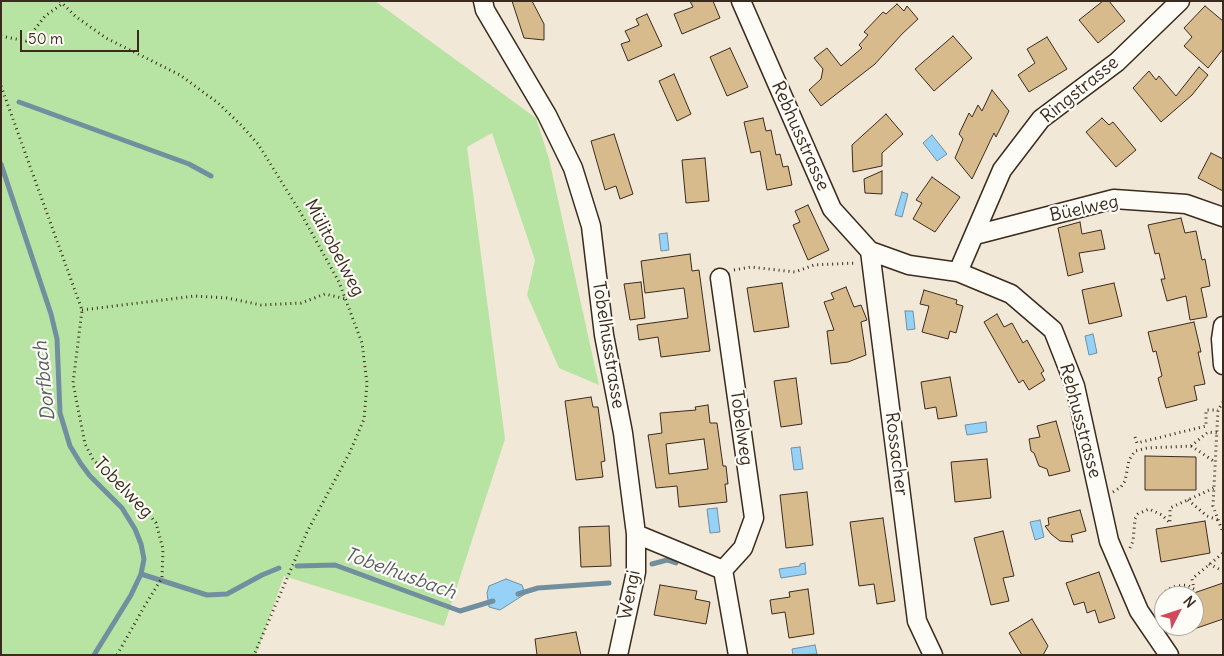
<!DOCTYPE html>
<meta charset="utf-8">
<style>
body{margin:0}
#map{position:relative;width:1224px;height:656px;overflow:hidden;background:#f2e8d7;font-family:Delius,sans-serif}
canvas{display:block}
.frame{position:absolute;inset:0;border:2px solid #3b2a1e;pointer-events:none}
.north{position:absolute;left:1154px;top:586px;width:50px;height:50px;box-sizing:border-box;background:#fdfcf7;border:1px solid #afa8a0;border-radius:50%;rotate:49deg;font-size:14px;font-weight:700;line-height:20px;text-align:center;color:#3b2a1e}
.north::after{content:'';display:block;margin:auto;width:18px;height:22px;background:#d1495b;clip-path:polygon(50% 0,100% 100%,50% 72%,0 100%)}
.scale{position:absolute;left:20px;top:30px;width:119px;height:22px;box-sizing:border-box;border:2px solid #3b2a1e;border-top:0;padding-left:6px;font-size:15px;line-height:18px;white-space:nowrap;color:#3b2a1e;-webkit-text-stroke:4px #fdfcf7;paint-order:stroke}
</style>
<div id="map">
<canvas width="1224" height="656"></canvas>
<div class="frame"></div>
<div class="north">N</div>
<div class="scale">50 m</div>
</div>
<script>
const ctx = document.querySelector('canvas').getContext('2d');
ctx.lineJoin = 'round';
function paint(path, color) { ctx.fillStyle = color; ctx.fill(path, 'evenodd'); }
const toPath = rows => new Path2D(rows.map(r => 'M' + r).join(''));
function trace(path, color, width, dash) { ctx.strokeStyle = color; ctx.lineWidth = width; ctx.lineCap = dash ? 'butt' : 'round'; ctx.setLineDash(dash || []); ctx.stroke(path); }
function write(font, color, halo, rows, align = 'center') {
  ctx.font = font + ' Delius,sans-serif'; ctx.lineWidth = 4.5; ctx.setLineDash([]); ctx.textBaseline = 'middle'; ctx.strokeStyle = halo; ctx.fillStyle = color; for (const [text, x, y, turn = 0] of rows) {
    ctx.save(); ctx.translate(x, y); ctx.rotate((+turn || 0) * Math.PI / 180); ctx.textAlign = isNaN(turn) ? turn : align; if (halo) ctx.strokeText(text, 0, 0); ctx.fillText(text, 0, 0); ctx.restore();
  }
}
const green = toPath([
 [1,1,375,1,536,118,549,159,599,385,559,368,527,295,535,260,492,133,467,147,505,439,444,626,284,576,256,655,1,655]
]);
const water = toPath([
 [932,135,947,154,937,161,923,143,932,135],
 [902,192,908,194,902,217,895,215,902,192],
 [667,233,669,250,661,251,659,234,667,233],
 [905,311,913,311,915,329,907,330,905,311],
 [1093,334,1097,353,1089,355,1085,336,1093,334],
 [986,422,987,432,967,435,965,425,986,422],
 [800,447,803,469,794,470,791,448,800,447],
 [717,508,720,532,710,533,707,509,717,508],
 [1040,520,1044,537,1035,540,1030,522,1040,520],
 [805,563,806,574,781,578,779,569,800,566,800,564,805,563],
 [506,579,522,585,525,594,500,610,489,607,487,593,489,586,506,579],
 [815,645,817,654,793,655,792,649,815,645]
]);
const stream = toPath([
 [19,102,189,164,211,176],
 [1,164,51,314,57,339,60,413,70,446,81,464,90,476,122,508,135,529,141,544,144,559,141,574,131,595,94,655],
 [652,564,667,560,676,563],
 [297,566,335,565,460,611,493,601],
 [141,574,207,595,227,594,262,575,279,568],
 [518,594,538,588,609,583]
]);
const building = toPath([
 [512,1,532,1,544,24,544,40,524,38,512,1],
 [690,1,713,1,720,18,682,34,674,14,693,7,690,1],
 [1103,1,1109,1,1125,21,1098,43,1079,20,1103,1],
 [897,4,904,11,907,6,918,19,902,34,875,64,821,106,809,90,821,79,823,69,814,58,827,48,841,66,862,48,859,45,868,35,864,32,883,12,886,14,897,4],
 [1205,6,1223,21,1223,49,1208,68,1184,46,1192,37,1184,28,1205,6],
 [647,14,662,46,628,61,621,44,630,41,625,31,639,25,636,19,647,14],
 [953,36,972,58,934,91,915,69,953,36],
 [1047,37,1067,69,1029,92,1018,75,1035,63,1027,49,1047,37],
 [730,48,748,87,727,96,710,57,730,48],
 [1199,67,1208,75,1192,95,1161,122,1133,88,1149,71,1156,80,1159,76,1176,96,1199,67],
 [674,74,691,114,677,121,659,81,674,74],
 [992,90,1009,111,996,137,994,133,972,179,955,158,963,139,959,134,969,113,972,117,978,105,982,111,992,90],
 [886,114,903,134,882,153,882,166,853,172,852,145,886,114],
 [763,118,766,131,771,130,776,155,780,154,783,167,788,166,792,185,767,190,760,151,751,153,744,122,763,118],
 [1102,118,1109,125,1113,122,1136,150,1116,167,1086,132,1102,118],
 [614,134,633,194,620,199,616,186,605,190,591,141,614,134],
 [1211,153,1223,159,1223,191,1198,178,1211,153],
 [705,158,709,201,686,203,682,160,705,158],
 [882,171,882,194,865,193,864,179,882,171],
 [932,177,960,197,935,232,913,219,922,203,916,200,932,177],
 [808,205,829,250,808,260,793,225,800,222,795,211,808,205],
 [1181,218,1185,233,1196,231,1202,260,1205,259,1210,286,1201,288,1207,317,1190,320,1186,296,1167,301,1161,279,1165,279,1159,253,1155,254,1148,225,1181,218],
 [1080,222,1082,234,1101,230,1105,249,1079,253,1083,272,1068,276,1058,228,1080,222],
 [690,254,692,271,699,270,710,351,661,357,658,337,639,340,637,325,688,318,684,288,645,293,641,261,690,254],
 [641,282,645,318,630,320,624,284,641,282],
 [782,283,789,327,754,332,747,288,782,283],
 [1114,283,1122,316,1089,324,1082,290,1114,283],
 [846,287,854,307,861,305,867,320,861,322,866,355,848,362,831,364,827,331,834,330,824,302,834,299,831,293,846,287],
 [924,290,957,300,956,304,963,306,956,333,950,331,948,339,922,332,929,306,920,304,924,290],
 [997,314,1004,327,1012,323,1023,343,1027,340,1044,371,1041,373,1045,380,1029,390,1023,380,1019,383,984,322,997,314],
 [1194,322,1201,352,1198,352,1205,384,1194,386,1197,400,1166,408,1158,378,1162,376,1156,351,1153,352,1148,332,1194,322],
 [950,377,957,416,938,419,936,407,925,409,921,382,950,377],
 [796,378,802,424,781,427,774,381,796,378],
 [591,397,593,407,598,407,605,461,601,462,603,477,576,480,565,401,591,397],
 [708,405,710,423,717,423,723,466,726,466,728,484,725,484,727,502,679,507,677,486,656,488,648,435,662,433,660,413,696,410,695,407,708,405],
 [704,439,708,469,669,474,666,444,704,439],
 [1056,421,1070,471,1049,476,1047,469,1039,466,1034,453,1031,451,1029,439,1040,437,1037,426,1056,421],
 [1145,456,1196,457,1196,490,1145,490,1145,456],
 [987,459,991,498,955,502,951,462,987,459],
 [807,492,813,545,786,548,780,495,807,492],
 [1080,510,1086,531,1071,535,1073,542,1060,541,1051,534,1045,526,1049,525,1048,518,1080,510],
 [883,518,895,601,877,604,874,584,859,586,850,522,883,518],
 [1205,521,1210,553,1161,562,1156,529,1205,521],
 [609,526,611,566,581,567,579,527,609,526],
 [1003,531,1014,576,1003,578,1009,601,991,605,974,538,1003,531],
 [1099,572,1115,618,1099,623,1095,610,1087,613,1084,602,1074,605,1066,583,1099,572],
 [1223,583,1223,619,1194,629,1194,593,1223,583],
 [660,585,697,591,695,599,710,602,706,624,654,615,660,585],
 [808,589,814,634,789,638,785,612,772,614,770,600,790,597,789,592,808,589],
 [1032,619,1048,646,1043,655,1022,655,1009,633,1032,619],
 [576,632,581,655,537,655,535,639,576,632]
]);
const path = toPath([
 [60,1,75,16,106,38,180,75,218,103,241,125,258,144,299,210,339,282,362,343,367,383,364,419,350,452,307,532,254,655],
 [1,36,26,41,45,16,62,4],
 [1,86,82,310,73,383,85,444,93,459,108,476,145,509,156,523,163,549,162,578,144,607,117,655],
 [734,270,751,267,795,272,814,265,856,263],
 [82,310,195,296,227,298,261,305,301,303,325,294,346,299],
 [1223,402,1218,410,1213,506,1223,533],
 [1135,437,1137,443,1206,426,1206,410,1218,410],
 [1191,446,1215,462],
 [1113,492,1121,487,1125,481,1129,460,1135,451,1147,448,1191,446,1208,432,1217,433],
 [1188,500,1207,516,1218,520],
 [1130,548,1133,541,1135,519,1138,514,1149,509,1162,515,1170,523,1170,508,1214,488],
 [1209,564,1223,571],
 [1161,615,1161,601,1163,594,1168,589,1176,586,1187,585,1194,589,1192,579,1223,553]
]);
const minor = toPath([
 [483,1,485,10,547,115,573,168,591,226,604,335,623,433,636,534,723,570,738,655],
 [741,1,832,209,870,251,909,265,958,272,1011,294,1053,330,1075,386,1109,541,1139,611,1169,655],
 [975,235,1114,199,1186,204,1223,217],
 [870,251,917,621,933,655],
 [958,272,1002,170,1041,119,1117,62,1180,1],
 [720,278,754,518,743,548,723,570],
 [1223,326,1221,339,1223,365],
 [618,655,636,572,636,534]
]);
const streetNames = [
 ["Ringstrasse",1080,90,-39],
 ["Rebhusstrasse",800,136,66],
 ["Büelweg",1084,209,-12],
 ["Mülitobelweg",334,248,62],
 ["Tobelhusstrasse",608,345,81],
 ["Rebhusstrasse",1080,421,75],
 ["Tobelweg",741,428,82],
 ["Rossacher",896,454,83],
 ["Tobelweg",123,488,46],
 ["Wengi",630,595,-79]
];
const waterNames = [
 ["Dorfbach",45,381,-96],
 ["Tobelhusbach",400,574,20]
];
paint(green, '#b7e4a2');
paint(water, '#96d2f7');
trace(water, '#728fa0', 1);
trace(stream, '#728fa0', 5);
paint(building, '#d8bb8c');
trace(building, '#3b2a1e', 1);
trace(minor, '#3b2a1e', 21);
trace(path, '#3b2a1e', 3, [1, 4]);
trace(minor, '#fdfcf7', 18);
write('18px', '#3b2a1e', '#fdfcf7', streetNames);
write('italic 19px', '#565c5f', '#fdfcf7', waterNames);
</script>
